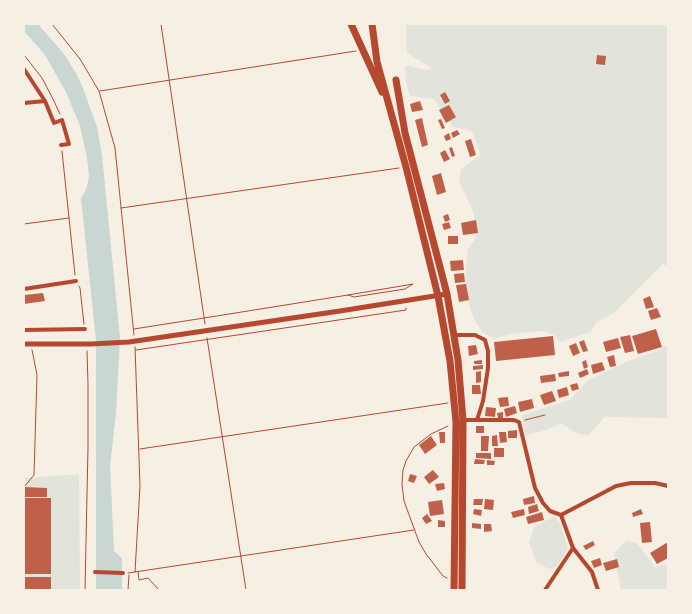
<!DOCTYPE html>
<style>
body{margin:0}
#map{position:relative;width:692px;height:614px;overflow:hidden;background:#f6efe4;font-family:"Noto Serif",serif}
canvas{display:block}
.frame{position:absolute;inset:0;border:25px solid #f6efe4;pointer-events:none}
</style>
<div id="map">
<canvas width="692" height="614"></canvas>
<div class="frame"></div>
</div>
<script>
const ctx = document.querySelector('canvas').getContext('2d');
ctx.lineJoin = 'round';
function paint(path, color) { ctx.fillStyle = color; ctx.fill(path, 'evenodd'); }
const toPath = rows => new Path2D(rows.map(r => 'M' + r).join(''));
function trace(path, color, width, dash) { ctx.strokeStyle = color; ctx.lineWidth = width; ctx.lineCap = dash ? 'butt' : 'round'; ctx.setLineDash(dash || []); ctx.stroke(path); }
const green = toPath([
 [406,24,668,24,668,266,663,264,614,313,597,322,590,332,561,342,554,335,542,331,509,334,494,339,482,332,475,321,464,291,468,249,477,236,474,214,459,181,461,169,481,155,472,131,453,127,434,99,410,96,406,82,405,65,426,70,432,68,407,53],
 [665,345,668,347,668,420,665,418,605,417,588,436,574,432,561,423,549,429,525,436,522,415,570,400,587,381,628,361,657,351],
 [79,474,80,590,24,590,24,478],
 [554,516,562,525,562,530,568,548,558,565,552,569,547,568,536,562,529,542,534,527],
 [626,541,637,543,655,567,668,564,668,590,621,590,614,553]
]);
const water = toPath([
 [24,24,38,24,64,54,76,73,83,88,97,127,102,155,120,338,116,413,110,466,114,551,122,558,122,588,124,590,96,590,96,340,81,198,86,190,89,177,87,158,80,126,66,92,45,55,24,31]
]);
const building = toPath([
 [597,55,606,56,605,65,596,64],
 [445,92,450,101,445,104,440,95],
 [420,101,423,110,412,112,410,104],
 [449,105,456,117,446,123,439,110],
 [422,118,428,145,422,147,415,120],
 [441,119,445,128,442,129,438,120],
 [457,130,460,134,453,138,451,133],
 [449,133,451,139,446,141,444,136],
 [471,139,476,155,470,157,465,141],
 [452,147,455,156,452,157,449,148],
 [445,150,450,159,444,162,440,153],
 [441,173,446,192,437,195,432,176],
 [448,214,450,220,445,222,443,216],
 [476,220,478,233,463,235,461,223],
 [449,222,451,228,444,230,442,224],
 [448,236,458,236,458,244,448,244],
 [463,260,464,270,451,271,450,261],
 [464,273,465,282,455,283,454,274],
 [466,284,469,300,459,302,456,285],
 [43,293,45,301,24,304,24,295],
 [650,296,654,307,646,309,643,299],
 [657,308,661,317,651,320,648,311],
 [656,329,662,347,638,354,632,336],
 [630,335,634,351,625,353,620,337],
 [553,336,555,355,496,361,494,342],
 [618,338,621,348,606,352,603,342],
 [584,340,588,351,583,352,579,342],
 [576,343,580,353,573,356,569,346],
 [476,345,478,354,469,356,468,346],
 [614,355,616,366,610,367,607,357],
 [482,360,482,364,474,364,474,361],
 [586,360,588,367,584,369,582,362],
 [602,362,605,370,593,374,591,365],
 [483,365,483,369,473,370,473,366],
 [587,369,589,374,580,378,578,373],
 [481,371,481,382,476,383,476,372],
 [569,371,569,376,559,377,558,373],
 [555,374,556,381,541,383,540,376],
 [577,383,579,389,572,391,570,385],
 [472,385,480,385,481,394,472,394],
 [567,387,569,395,559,398,557,390],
 [552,391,556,401,544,405,540,395],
 [508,397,509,406,500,407,498,398],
 [532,399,534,408,520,412,518,402],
 [515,406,517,413,506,417,504,409],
 [486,407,496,408,495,417,485,416],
 [503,412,503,418,498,418,497,413],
 [476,426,484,426,484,433,476,433],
 [517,430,517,438,508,438,508,431],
 [439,432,445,432,445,443,440,443],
 [499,432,506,432,507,442,500,443],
 [497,435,498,446,492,446,492,436],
 [431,436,437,445,425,454,419,445],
 [481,436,489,436,488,451,481,451],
 [494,448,504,448,504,457,494,457],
 [476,453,491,453,491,459,476,458],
 [475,459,485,460,484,464,474,464],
 [487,460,495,461,494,465,487,465],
 [433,470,439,477,429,484,424,477],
 [410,474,417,476,414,483,408,481],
 [444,483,445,489,437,491,435,484],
 [24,487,47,488,47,497,24,497],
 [534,496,535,503,524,505,523,499],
 [24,498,51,498,51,574,24,574],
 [474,499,483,499,482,505,473,505],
 [485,499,494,500,493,510,484,509],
 [442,500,444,514,430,516,428,502],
 [537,504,539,511,529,514,528,507],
 [474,509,482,510,481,516,473,514],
 [524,509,525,515,513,518,511,512],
 [641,509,643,514,633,517,632,513],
 [542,512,544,520,528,524,526,517],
 [427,514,432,521,426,524,422,518],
 [438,520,445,521,445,527,438,527],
 [650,522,652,542,642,543,640,523],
 [472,523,481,524,481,529,472,528],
 [484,524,491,524,492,531,484,532],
 [593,541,595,545,586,550,583,546],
 [668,542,668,558,657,564,650,553],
 [600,558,602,565,594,568,591,561],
 [617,559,619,567,606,571,603,563],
 [24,577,51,577,51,590,24,590]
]);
const path = toPath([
 [52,24,80,59,99,91,115,148,134,335],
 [161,24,205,324],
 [24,55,42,78,53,99,60,114],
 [100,91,356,51],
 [62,151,75,275],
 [121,208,399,168],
 [24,224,69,218],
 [79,286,80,288,84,324],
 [134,329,204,318,348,295,413,284,405,289,354,297,348,295],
 [207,338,246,590],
 [136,350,406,310,406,308],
 [525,420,545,415],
 [140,449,448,403],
 [24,487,34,475,37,375,32,350],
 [135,572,140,486,135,347],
 [138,572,139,580,148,578,159,590],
 [128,573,414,530],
 [447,578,443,576,426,554,419,542,404,501,402,484,403,470,406,461,414,447,431,434,448,426],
 [85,590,88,447,88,384,87,351],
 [128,590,129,575]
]);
const minor = toPath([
 [24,69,45,101,54,123,62,120,69,144,61,145],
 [24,103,45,101],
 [24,289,76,281],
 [24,330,85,329],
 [454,335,475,335,485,340,488,351,488,368,483,401,477,420],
 [462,420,514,420,519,422,535,488,543,503,550,511,561,515,616,486,631,483,655,483,668,486],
 [561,515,573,548,592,572,598,590],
 [95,572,123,573],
 [545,590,573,548]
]);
const tertiary = toPath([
 [24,344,91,344,129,342,340,311,447,294]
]);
const primary = toPath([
 [351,24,382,92],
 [372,24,377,62,406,167,438,296,450,361,456,422,454,590],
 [396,80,405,133,447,294,458,360,463,420,462,590]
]);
paint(green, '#e2e4dc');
paint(water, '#c9d6d2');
paint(building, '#bf614a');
trace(path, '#b5482f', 1);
trace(minor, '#b5482f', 4);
trace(tertiary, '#b5482f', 5);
trace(primary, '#b5482f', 7);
</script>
